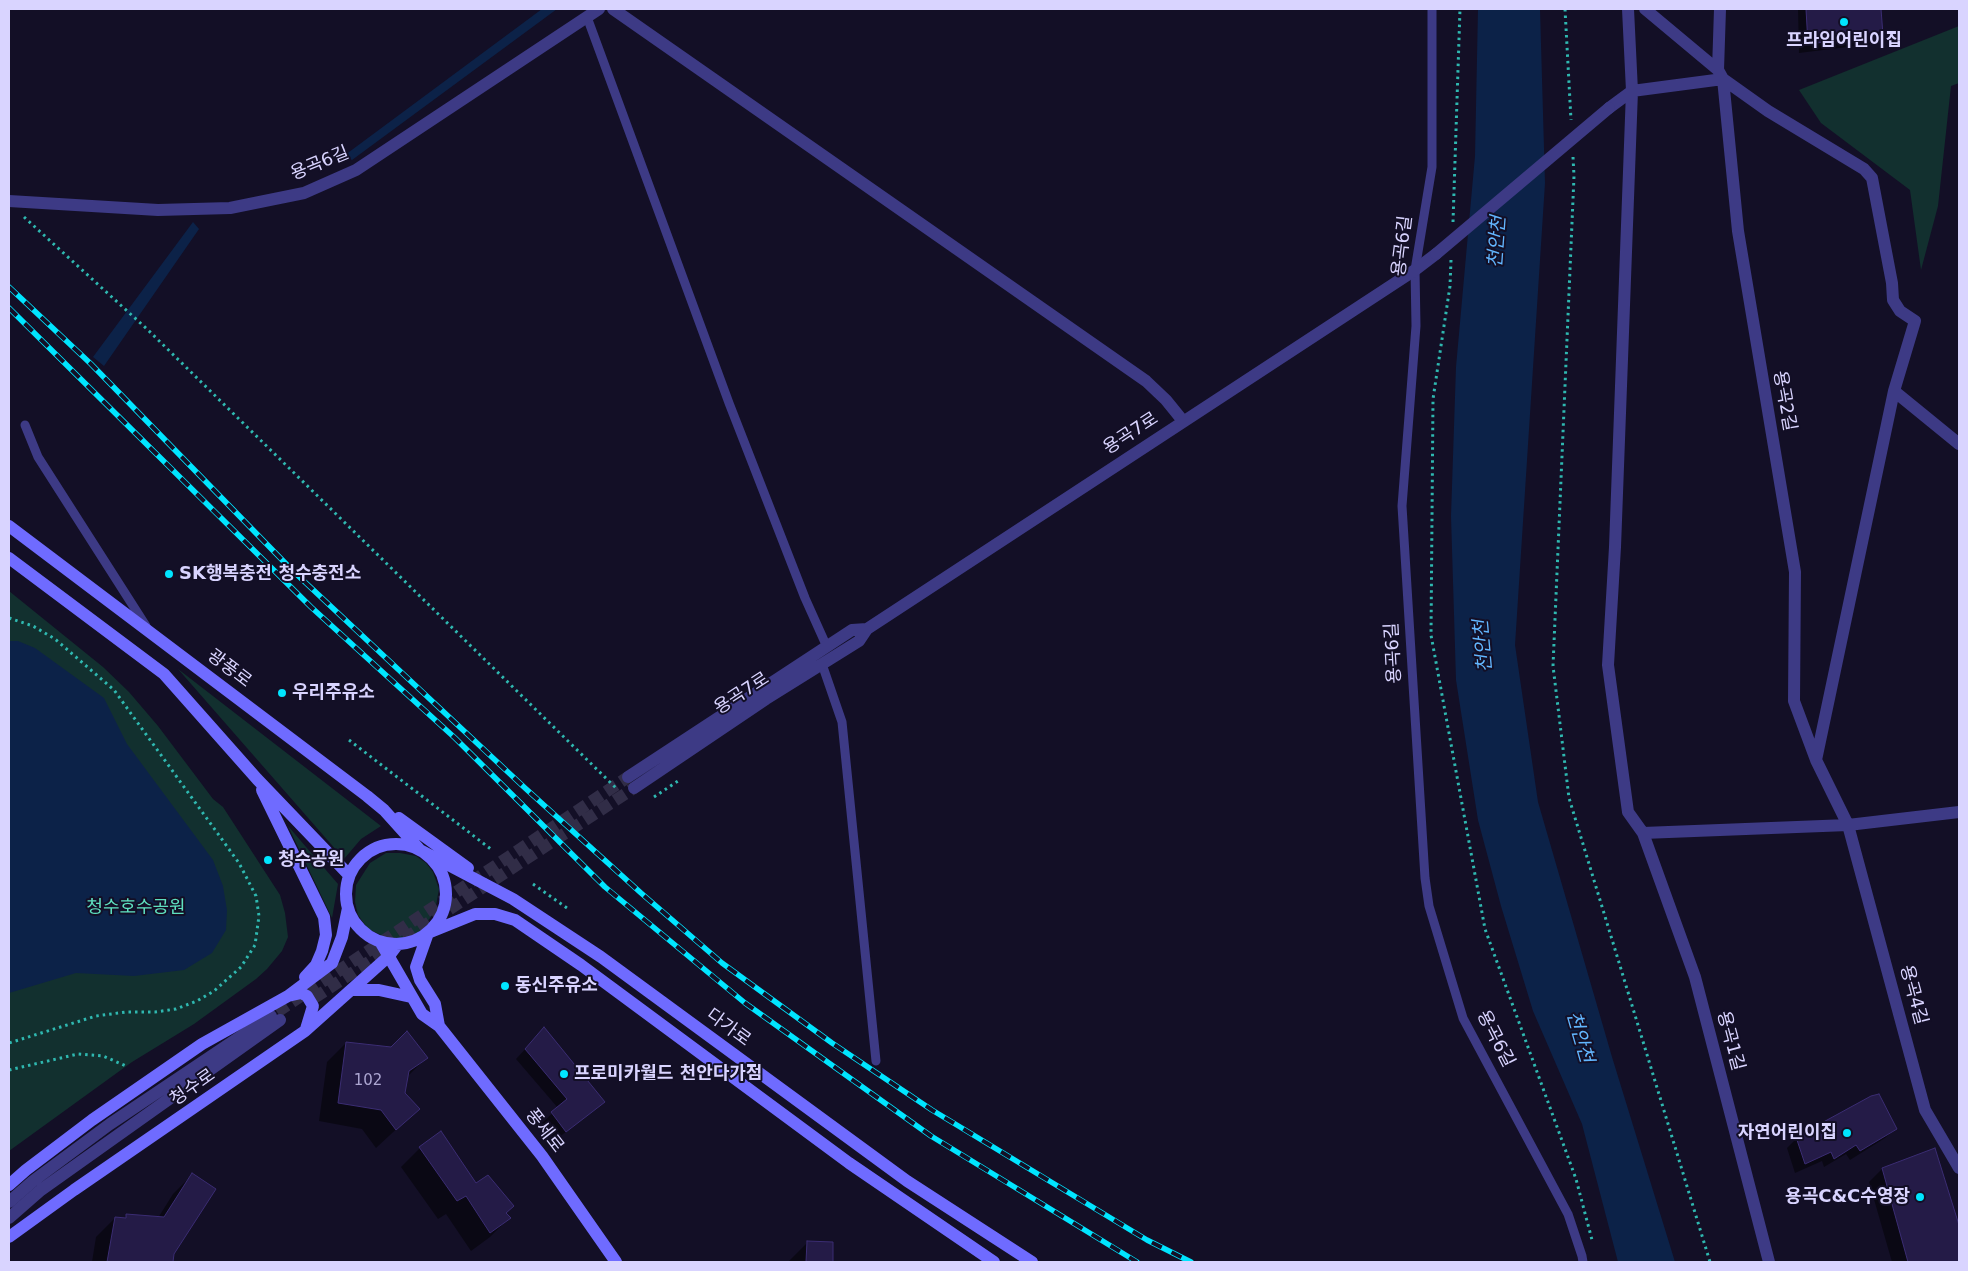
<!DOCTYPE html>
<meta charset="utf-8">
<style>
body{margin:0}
#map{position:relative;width:1968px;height:1271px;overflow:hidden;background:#130f26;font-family:"DejaVu Sans",sans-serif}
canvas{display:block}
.frame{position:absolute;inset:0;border:10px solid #d9d4ff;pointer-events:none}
</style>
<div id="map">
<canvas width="1968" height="1271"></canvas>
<div class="frame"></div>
</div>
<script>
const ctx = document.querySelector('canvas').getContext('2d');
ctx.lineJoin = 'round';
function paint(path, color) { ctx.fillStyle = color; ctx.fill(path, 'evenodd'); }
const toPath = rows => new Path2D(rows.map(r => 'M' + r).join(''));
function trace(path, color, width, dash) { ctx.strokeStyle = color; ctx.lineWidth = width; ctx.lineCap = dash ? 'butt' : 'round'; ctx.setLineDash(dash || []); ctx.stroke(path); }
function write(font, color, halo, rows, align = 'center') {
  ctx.font = font + ' "DejaVu Sans","Noto Sans KR",sans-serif'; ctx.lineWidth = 4; ctx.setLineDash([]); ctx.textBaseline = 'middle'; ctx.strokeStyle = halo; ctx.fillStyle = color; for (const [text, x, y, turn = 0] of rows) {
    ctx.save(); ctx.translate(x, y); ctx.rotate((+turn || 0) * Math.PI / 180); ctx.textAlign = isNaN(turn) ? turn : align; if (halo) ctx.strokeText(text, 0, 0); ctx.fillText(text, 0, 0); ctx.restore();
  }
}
const green = toPath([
 [1959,26,1959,83,1951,86,1938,206,1921,270,1910,190,1821,123,1799,90],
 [9,591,103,667,129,692,158,726,213,799,223,807,280,895,285,913,288,937,282,951,267,969,256,979,194,1024,132,1062,9,1151],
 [178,669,381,826,361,839,344,859],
 [288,826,338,884,332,918],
 [386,853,400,853,416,856,426,863,433,872,439,889,435,911,419,934,392,940,368,929,358,915,355,902,356,885,370,863]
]);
const water = toPath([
 [542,9,557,9,352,160,345,155],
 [1478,9,1540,9,1545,183,1515,645,1538,802,1612,1057,1675,1262,1618,1262,1582,1124,1533,1011,1501,906,1478,820,1456,680,1451,516,1456,367,1475,156],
 [193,222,199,229,104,366,93,357],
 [9,641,18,641,35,648,104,698,127,744,213,860,223,886,227,910,226,930,212,953,184,970,134,976,76,973,9,993]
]);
const shadow = toPath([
 [1798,9,1880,9,1881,35,1872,44,1799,53],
 [544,1029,603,1101,556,1140,542,1123,558,1108,516,1059],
 [346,1043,426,1058,407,1077,403,1094,418,1109,376,1148,362,1129,319,1121,327,1062],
 [1895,1129,1885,1138,1850,1160,1846,1154,1824,1167,1822,1161,1795,1173,1787,1148,1797,1138],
 [420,1148,476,1184,509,1218,490,1237,471,1251,446,1214,438,1219,401,1167],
 [1934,1149,1959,1229,1959,1262,1892,1262,1869,1182,1882,1169],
 [192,1175,172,1262,92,1262,96,1237,115,1218,123,1219,127,1215,158,1218,173,1194],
 [807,1243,832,1243,831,1262,788,1262]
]);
const building = toPath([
 [1806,9,1881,9,1883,35,1808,44,1806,9],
 [544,1027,605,1102,566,1132,551,1112,567,1099,525,1049,544,1027],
 [407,1031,428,1058,409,1071,405,1093,420,1109,396,1130,381,1110,338,1103,346,1042,391,1047,407,1031],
 [1879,1094,1897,1129,1860,1151,1856,1145,1834,1159,1831,1152,1805,1164,1796,1137,1871,1096,1879,1094],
 [441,1131,476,1183,488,1175,514,1206,506,1213,511,1218,490,1233,466,1196,457,1201,419,1147,441,1131],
 [1935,1148,1959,1225,1959,1262,1908,1262,1882,1168,1935,1148],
 [192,1173,216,1189,174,1254,173,1262,107,1262,115,1217,126,1218,126,1214,164,1217,192,1173],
 [807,1241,833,1242,833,1262,806,1262,807,1241]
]);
const streetTunnel = toPath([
 [314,998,634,788],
 [277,1012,628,777]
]);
const path = toPath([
 [1565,9,1571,120],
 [1573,157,1574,176,1553,666,1569,798,1710,1262],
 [24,217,148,330,617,789],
 [1453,222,1460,9],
 [1451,260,1450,286,1433,399,1431,635,1485,929,1576,1179,1592,1240],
 [9,618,33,626,55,639,114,690,239,863,256,896,259,916,255,945,241,967,214,991,197,1001,176,1009,155,1012,126,1012,96,1016,9,1043],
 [349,740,492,850],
 [654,797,681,779],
 [533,884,567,908],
 [9,1070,78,1054,103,1056,126,1066]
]);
const lane = toPath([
 [1432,9,1432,167,1415,270,1416,326,1402,506,1425,878,1429,906,1463,1018,1568,1214,1582,1256,1583,1262],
 [587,17,729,403,805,598,827,647],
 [25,425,38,457,146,626],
 [822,664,842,722,876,1061]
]);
const street = toPath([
 [613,9,1146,381,1166,400,1183,421],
 [1628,9,1632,91,1615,547,1608,665,1628,812,1643,833,1695,977,1769,1262],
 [1645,9,1718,70,1723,79,1738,231,1795,572,1794,701,1816,760,1848,825,1925,1110,1959,1168],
 [1718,70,1720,9],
 [1609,108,1632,91,1723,79,1768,111,1864,169,1872,178,1892,283,1893,300,1900,311,1915,321,1894,391,1816,760],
 [9,201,158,210,230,208,304,193,356,170,599,9],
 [1894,391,1959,444],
 [628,777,852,630,867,629],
 [634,788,766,699,859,641,867,629,1415,270,1436,254],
 [1643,833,1848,825,1959,812],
 [9,1202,33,1181,110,1124,271,1016],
 [9,1218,41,1190,280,1020]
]);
const secondary = toPath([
 [9,526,367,796,384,810,420,850,513,899,601,957,907,1181,1032,1262],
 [9,558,164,674,257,779,349,875],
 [262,790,324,917,326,935,322,951,316,965,305,977],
 [399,818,468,868],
 '346 894a50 50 0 1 1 100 0a50 50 0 1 1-100 0Z',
 [428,933,475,914,495,914,515,920,581,965,849,1163,994,1262],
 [428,933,416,967,420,980,435,1004,439,1026],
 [381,943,422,1014,439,1026,542,1156,616,1262],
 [352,990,379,990,411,997],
 [288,996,301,993,307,996,313,1006,306,1029],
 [9,1185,26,1170,92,1120,202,1044,288,996,332,963,342,937,348,908],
 [9,1237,74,1190,305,1031,389,956,398,944]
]);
const rail = toPath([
 [9,287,91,364,292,570,525,788,641,893,722,963,832,1043,932,1110,1147,1240,1191,1262],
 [9,308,311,607,455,738,605,887,745,1003,931,1136,1137,1262]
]);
const streetBridge = toPath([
 [1436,254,1609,108]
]);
const markers = [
 [1844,22,5,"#00e5ff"],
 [169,574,5,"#00e5ff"],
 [282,693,5,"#00e5ff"],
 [268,860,5,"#00e5ff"],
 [505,986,5,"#00e5ff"],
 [564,1074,5,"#00e5ff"],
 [1847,1133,5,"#00e5ff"],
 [1920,1197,5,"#00e5ff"]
];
const numberNames = [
 ["102",368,1081]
];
const poiNames = [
 ["프라임어린이집",1844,41,"center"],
 ["SK행복충전 청수충전소",179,574],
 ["우리주유소",292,693],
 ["청수공원",278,860],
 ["동신주유소",515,986],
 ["프로미카월드 천안다가점",574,1074],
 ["자연어린이집",1837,1133,"right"],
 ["용곡C&C수영장",1910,1197,"right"]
];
const streetNames = [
 ["용곡6길",320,164,-22],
 ["용곡6길",1403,246,-83],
 ["용곡2길",1784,401,80],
 ["용곡7로",1131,434,-33],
 ["용곡6길",1394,653,-93],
 ["광풍로",229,669,37],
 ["용곡7로",742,694,-33],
 ["용곡4길",1913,995,75],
 ["다가로",728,1028,36],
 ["용곡6길",1495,1039,63],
 ["용곡1길",1730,1041,75],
 ["청수로",193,1088,-35],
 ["풍세로",544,1131,52]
];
const parkNames = [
 ["청수호수공원",136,908]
];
const waterNames = [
 ["천안천",1498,242,-86],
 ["천안천",1484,646,-95],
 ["천안천",1579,1037,74]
];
paint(green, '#12302f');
paint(water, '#0c2248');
paint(shadow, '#0007');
paint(building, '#241b47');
trace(building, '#3b2d73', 1);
trace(streetTunnel, '#312d47', 12, [12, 6]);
trace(path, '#2fb8b0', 3, [2.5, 4]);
trace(lane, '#3d3a85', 9);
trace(street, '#3d3a85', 12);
trace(secondary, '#6f6bff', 12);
trace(rail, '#00e5ff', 5.5);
trace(rail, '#130f26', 4, [11]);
trace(streetBridge, '#3d3a85', 12);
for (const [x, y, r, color] of markers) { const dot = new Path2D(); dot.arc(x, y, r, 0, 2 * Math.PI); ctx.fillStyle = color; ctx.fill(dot); trace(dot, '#130f26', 2); }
write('15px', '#aca6d1', null, numberNames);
write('bold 18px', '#d9d4ff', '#130f26', poiNames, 'left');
write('18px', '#d9d4ff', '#130f26', streetNames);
write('18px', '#5fe0c0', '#130f26', parkNames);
write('italic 19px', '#62b6ff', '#130f26', waterNames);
</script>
